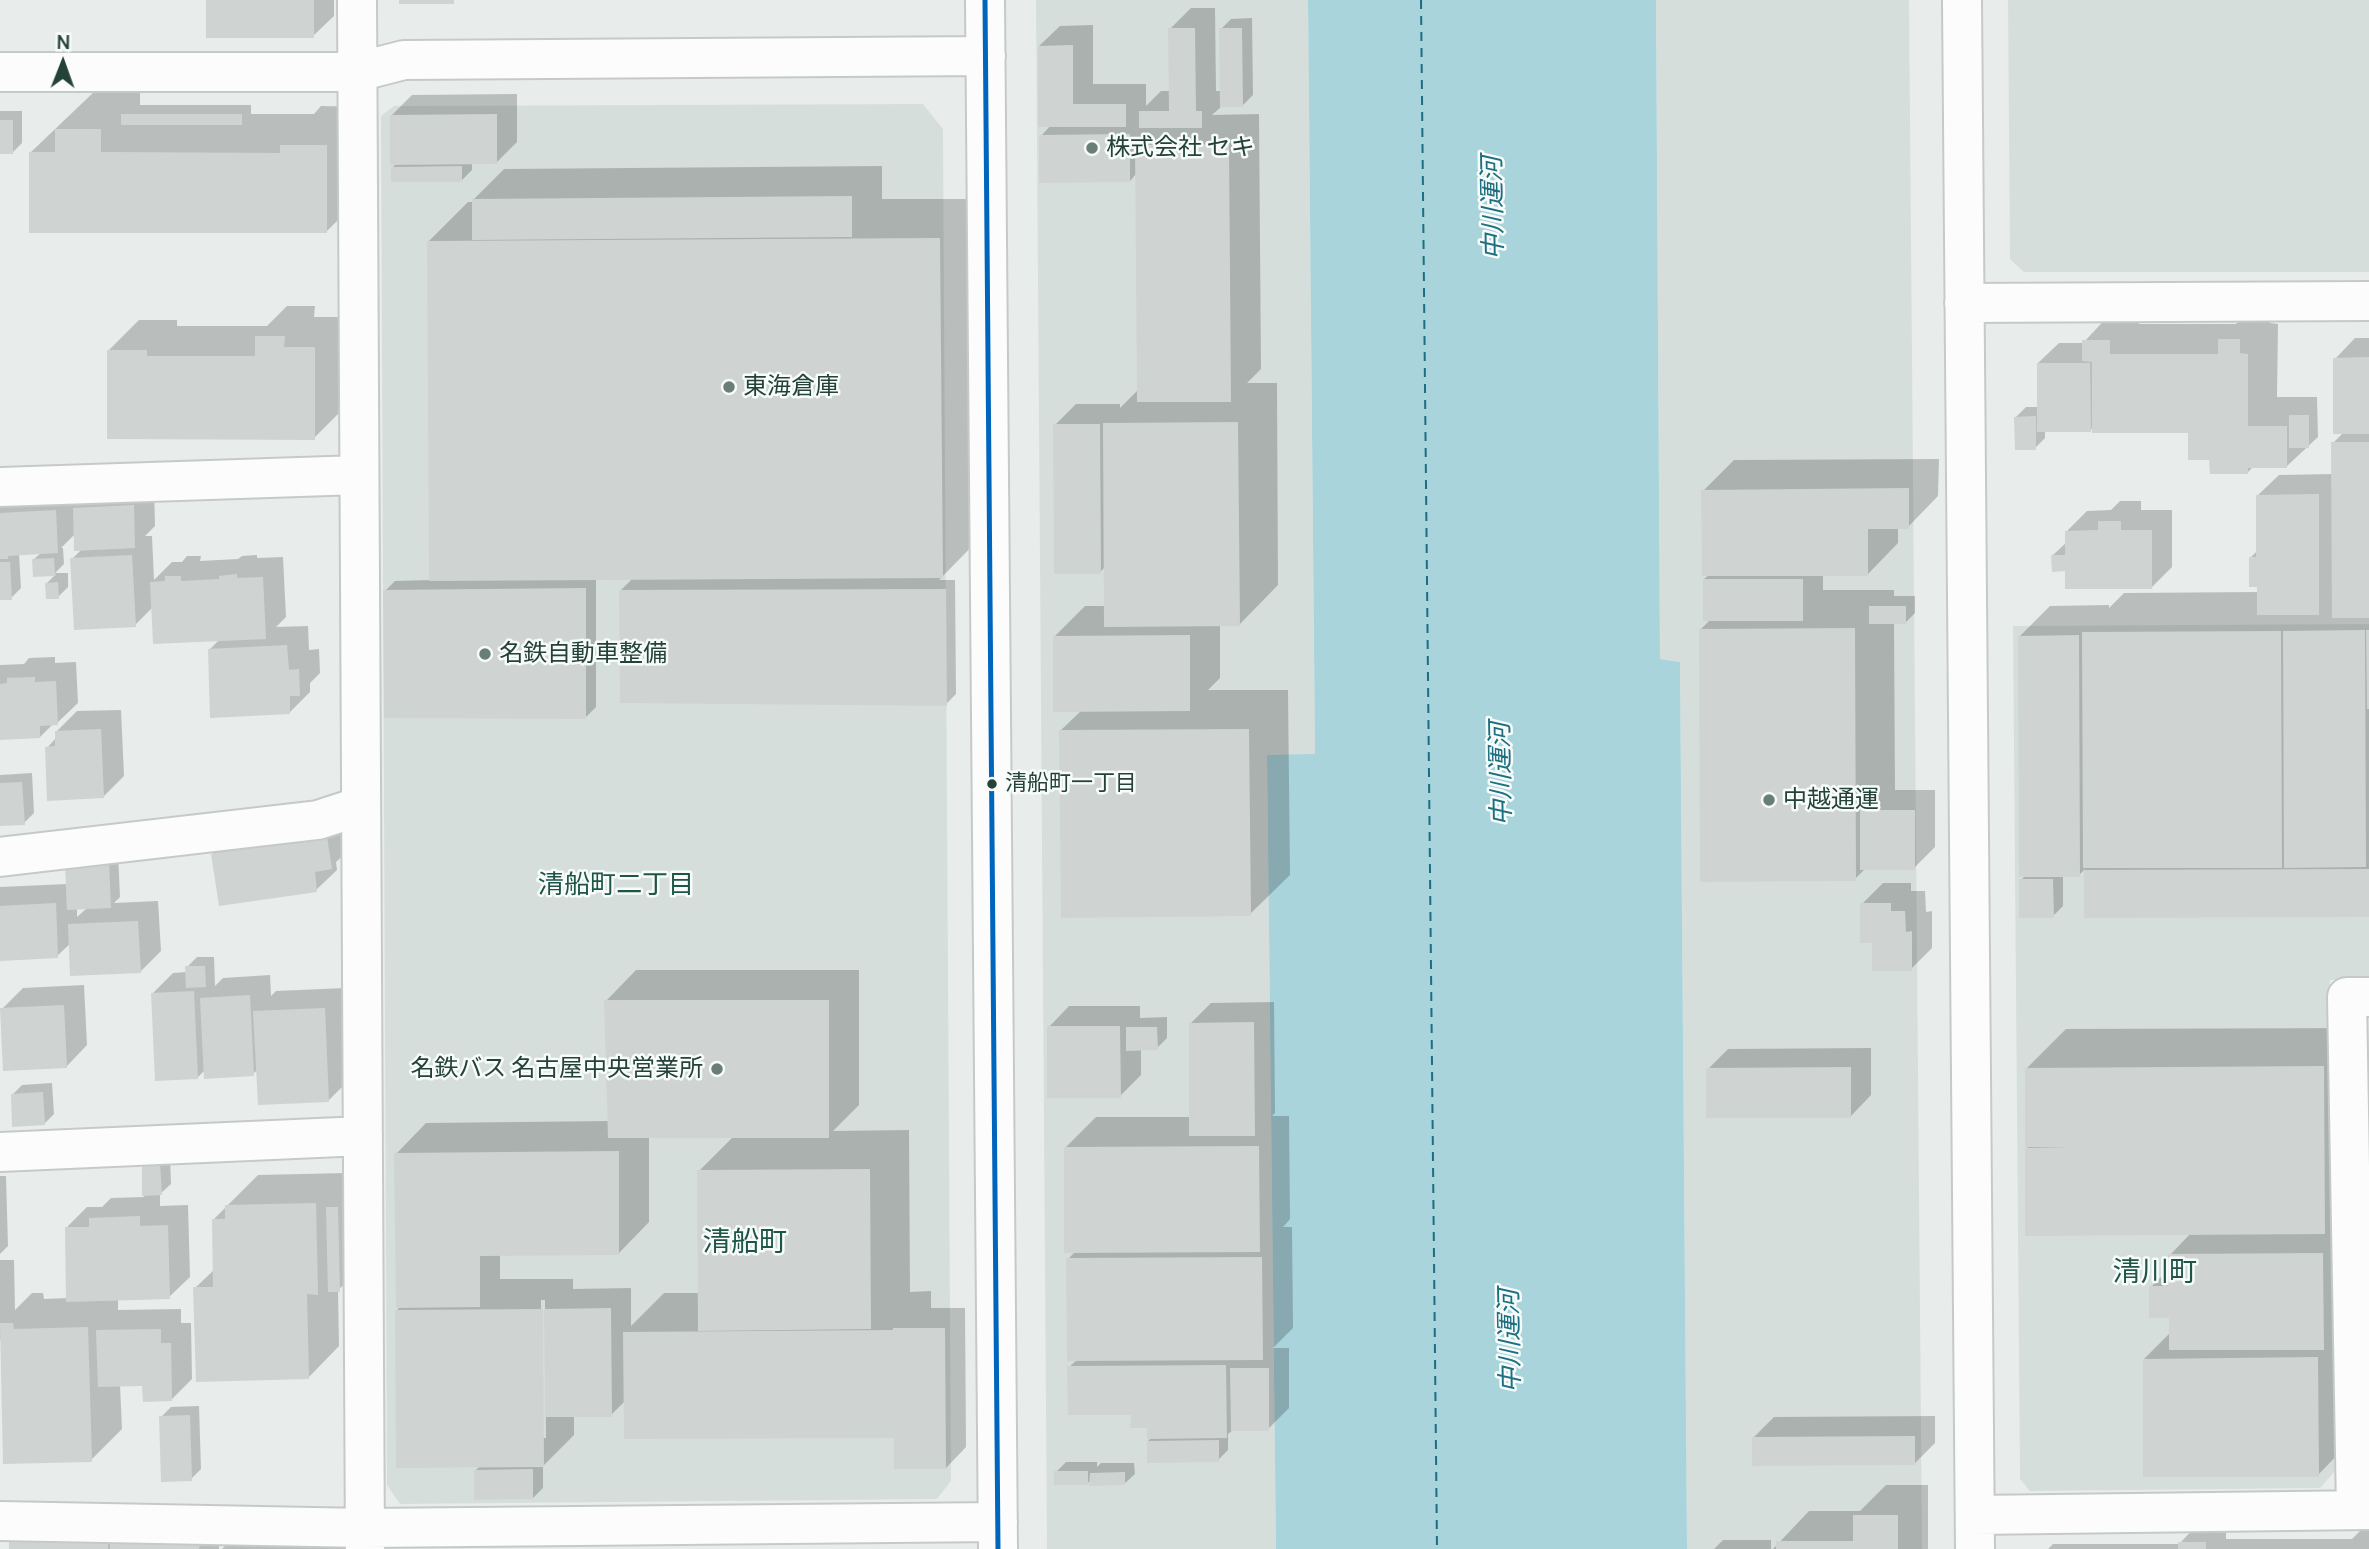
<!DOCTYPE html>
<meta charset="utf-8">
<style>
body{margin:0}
#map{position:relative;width:2369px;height:1549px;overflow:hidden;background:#e8edeb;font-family:Manrope,sans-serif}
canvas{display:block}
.north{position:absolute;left:28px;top:28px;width:70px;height:70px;-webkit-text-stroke:5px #f7fbf9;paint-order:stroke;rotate:1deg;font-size:19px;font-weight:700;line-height:28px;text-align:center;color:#24423a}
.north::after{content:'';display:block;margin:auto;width:24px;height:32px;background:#24423a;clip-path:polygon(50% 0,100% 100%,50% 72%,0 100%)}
</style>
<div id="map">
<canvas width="2369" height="1549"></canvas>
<div class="north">N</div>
</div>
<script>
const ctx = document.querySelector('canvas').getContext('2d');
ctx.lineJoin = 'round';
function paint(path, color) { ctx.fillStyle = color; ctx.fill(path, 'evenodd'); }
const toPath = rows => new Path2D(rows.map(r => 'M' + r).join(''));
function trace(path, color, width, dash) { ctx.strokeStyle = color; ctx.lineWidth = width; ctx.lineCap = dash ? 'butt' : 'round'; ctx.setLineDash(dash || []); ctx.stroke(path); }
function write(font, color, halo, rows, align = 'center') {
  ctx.font = font + ' Manrope,"Noto Sans JP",sans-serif'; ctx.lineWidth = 5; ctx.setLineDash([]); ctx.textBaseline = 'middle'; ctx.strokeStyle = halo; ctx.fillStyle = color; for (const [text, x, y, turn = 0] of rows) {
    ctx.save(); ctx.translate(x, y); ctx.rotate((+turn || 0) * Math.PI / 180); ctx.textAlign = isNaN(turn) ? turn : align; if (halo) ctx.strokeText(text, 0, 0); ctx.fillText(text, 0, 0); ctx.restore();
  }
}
const built = toPath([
 [1036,0,1308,0,1315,755,1267,755,1276,1549,1047,1549],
 [1656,0,1909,0,1922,1549,1687,1549,1680,662,1660,659],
 [2008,0,2369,0,2369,272,2024,272,2010,259],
 [923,104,943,129,951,1481,937,1499,400,1504,387,1485,381,116,394,106],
 [2369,624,2369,979,2330,980,2335,1471,2320,1488,2030,1491,2020,1479,2013,626]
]);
const water = toPath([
 [1308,0,1656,0,1660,659,1680,662,1687,1549,1276,1549,1267,755,1315,754]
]);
const shadow = toPath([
 [208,0,334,0,334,16,313,36],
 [1191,8,1215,8,1216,91,1222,91,1221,29,1231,19,1252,18,1253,95,1243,105,1222,106,1212,115,1259,114,1261,369,1247,383,1277,383,1278,585,1239,625,1220,625,1220,678,1208,690,1288,690,1290,875,1250,914,1061,730,1082,710,1054,637,1085,606,1105,606,1105,567,1100,572,1055,425,1076,404,1120,404,1120,408,1139,389,1137,173,1130,181,1041,136,1051,125,1039,46,1060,26,1093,25,1093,84,1146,84,1146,106,1161,91,1171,91,1170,29],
 [96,90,140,90,140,105,251,105,251,114,314,114,321,106,366,107,366,192,326,232,31,152],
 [517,94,517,142,497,162,472,163,472,170,462,180,393,167,397,163,391,116,412,95],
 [0,111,22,111,22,143,12,153,0,153],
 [882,166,882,199,979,199,981,537,939,580,955,580,956,694,946,704,621,590,633,578,596,579,596,707,586,717,385,591,395,581,431,580,428,242,468,202,473,202,473,200,504,169],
 [287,306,315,306,314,317,345,317,344,408,314,438,109,350,139,320,177,320,177,326,267,326],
 [2250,309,2270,309,2270,323,2278,324,2277,397,2317,397,2318,437,2287,466,2254,466,2247,473,2211,458,2190,431,2094,426,2090,431,2045,430,2045,438,2035,448,2016,417,2026,407,2039,407,2038,363,2059,343,2083,343,2114,310,2140,310,2139,324,2236,324],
 [2355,338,2369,338,2369,915,2086,916,2085,869,2079,875,2063,875,2063,906,2053,916,2021,880,2026,875,2020,636,2050,606,2109,605,2109,608,2124,593,2259,592,2251,557,2258,550,2258,495,2279,475,2333,474,2333,443,2343,433,2335,359],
 [1939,459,1938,496,1908,527,1898,527,1898,543,1868,574,1823,574,1823,590,1894,590,1894,596,1915,596,1915,613,1905,623,1894,623,1895,790,1935,790,1935,847,1914,868,1866,868,1855,879,1701,629,1710,620,1704,579,1709,575,1703,491,1734,460],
 [154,486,155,526,145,536,152,536,154,580,172,562,182,562,187,556,201,556,200,561,238,559,242,556,257,555,257,558,283,557,286,617,276,627,308,626,309,650,319,649,320,673,310,683,310,692,290,712,209,650,220,639,153,607,135,625,72,559,82,549,75,534,61,548,63,548,64,564,55,573,68,573,68,587,58,597,47,583,56,574,35,575,34,559,41,553,19,554,21,588,11,598,0,599,0,503,76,491,77,506,95,488],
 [2120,501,2141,501,2141,510,2172,510,2172,567,2151,588,2066,569,2053,555,2067,542,2067,531,2087,511,2111,510],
 [55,657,55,663,76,662,78,703,57,723,53,724,40,737,0,738,0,665,24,664,29,658],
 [121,710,124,776,104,796,47,748,56,738,56,732,77,711],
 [32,773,34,813,24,823,0,824,0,775],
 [347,817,352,847,336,862,337,870,316,890,213,854,234,834],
 [118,853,120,897,114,903,158,901,161,951,140,972,71,943,57,956,0,959,0,887,67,884],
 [77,908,87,908,77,917],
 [1883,883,1911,883,1911,891,1925,891,1926,912,1932,911,1932,948,1911,969,1874,942,1862,904],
 [197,957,214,957,215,986,223,978,270,975,271,996,276,991,345,988,349,1080,328,1101,258,1069,253,1074,205,1070,198,1077,153,993,173,973,187,972,187,967],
 [636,970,859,970,859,1105,833,1131,909,1130,910,1292,931,1291,931,1308,965,1308,966,1447,946,1468,896,1432,625,1401,611,1415,574,1415,574,1435,543,1466,543,1488,533,1498,476,1470,480,1466,397,1310,401,1306,396,1154,426,1123,609,1121,606,1001],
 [649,1136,734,1136,699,1171,700,1293,664,1293,631,1326,631,1288,573,1289,573,1279,500,1279,500,1254,619,1253,649,1222],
 [541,1300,545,1300,546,1438,542,1438],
 [84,985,87,1045,67,1066,2,1009,23,988],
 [1274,1002,1275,1113,1272,1116,1289,1116,1290,1219,1283,1227,1292,1227,1293,1328,1273,1348,1289,1348,1289,1408,1268,1429,1234,1429,1228,1434,1228,1450,1218,1460,1148,1441,1152,1437,1148,1427,1069,1367,1077,1360,1068,1259,1076,1251,1065,1148,1096,1117,1191,1117,1190,1024,1211,1003],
 [1069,1006,1140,1006,1140,1018,1167,1017,1167,1038,1157,1048,1141,1048,1141,1075,1120,1096,1049,1027],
 [2363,1028,2348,1444,2318,1475,2144,1359,2170,1333,2170,1317,2151,1287,2170,1268,2170,1255,2191,1233,2026,1149,2030,1145,2027,1068,2066,1029],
 [1871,1048,1871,1095,1851,1116,1708,1069,1728,1049],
 [52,1083,54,1114,44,1124,12,1095,22,1085],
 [170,1154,171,1184,160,1194,160,1206,188,1205,190,1277,169,1297,118,1299,118,1310,181,1309,181,1323,191,1323,192,1379,171,1400,144,1384,120,1385,122,1429,91,1460,2,1338,0,1340,0,1260,14,1260,15,1310,32,1293,43,1293,44,1299,68,1298,66,1228,87,1207,102,1207,111,1198,144,1197,143,1164],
 [346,1173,349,1280,338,1290,339,1346,309,1377,195,1288,215,1269,213,1220,258,1175],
 [0,1176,6,1176,8,1246,0,1254],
 [199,1406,201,1469,191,1479,161,1417,171,1407],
 [1935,1416,1935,1443,1914,1464,1753,1438,1774,1417],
 [1066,1462,1097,1462,1097,1467,1101,1463,1134,1463,1135,1474,1124,1484,1091,1480,1087,1484,1056,1472],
 [1886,1485,1928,1485,1928,1549,1773,1549,1809,1511,1860,1511],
 [32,1522,219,1524,219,1549,11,1549,11,1543],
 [2200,1522,2226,1522,2226,1539,2352,1539,2360,1531,2369,1531,2369,1549,2048,1549,2053,1544,2179,1544],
 [239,1532,342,1545,346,1549,222,1549],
 [1723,1540,1771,1540,1771,1549,1714,1549]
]);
const ferry = toPath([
 [1421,0,1437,1549]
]);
const building = toPath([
 [206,0,314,0,314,38,206,38],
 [399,0,454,0,454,4,399,4],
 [1168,28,1195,28,1196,111,1202,111,1202,128,1139,128,1139,111,1169,111],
 [1219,28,1242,28,1243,107,1220,107],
 [1073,45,1073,104,1126,104,1126,127,1038,127,1038,46],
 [121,114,242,114,242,125,121,125],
 [497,114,497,164,390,165,390,115],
 [0,120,13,120,13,154,0,154],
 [55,129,101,129,101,152,280,153,280,145,327,145,327,233,29,233,29,152,55,152],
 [1130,134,1130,182,1039,183,1039,135],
 [1229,144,1231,402,1137,402,1135,145],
 [462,166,462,182,391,182,391,167],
 [852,196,852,237,472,240,472,199],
 [940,238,943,578,429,581,427,241],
 [255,336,285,336,284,347,315,347,315,440,107,439,107,350,147,350,147,356,255,356],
 [2218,339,2240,339,2240,353,2248,354,2248,426,2287,426,2287,468,2248,468,2248,474,2210,474,2209,460,2188,460,2188,433,2092,433,2092,362,2082,361,2082,340,2110,340,2110,354,2218,354],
 [2369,357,2369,434,2333,434,2333,358],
 [2037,363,2090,363,2091,432,2037,432],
 [2289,415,2309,415,2309,448,2289,448],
 [2036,416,2036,450,2015,450,2014,417],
 [1238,422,1240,626,1104,627,1103,423],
 [1053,424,1100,424,1101,574,1054,574],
 [2331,442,2369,442,2369,618,2332,618],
 [1909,488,1909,529,1868,529,1868,576,1702,576,1701,490],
 [2319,494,2319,615,2257,615,2257,587,2249,587,2249,557,2256,557,2256,495],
 [134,505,135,548,74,551,73,508],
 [56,510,58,553,8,556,8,559,0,559,0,513],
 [2098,521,2121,521,2121,530,2152,530,2152,589,2065,589,2065,571,2052,572,2051,555,2065,555,2065,531,2098,530],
 [132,555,136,627,74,630,70,558],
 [54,558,55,576,33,577,32,559],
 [0,562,10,562,12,600,0,600],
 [237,574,237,578,263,577,266,639,153,644,150,582,165,581,165,576,181,576,181,581,219,579,219,576],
 [1703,579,1803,579,1803,621,1703,621],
 [58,582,59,599,46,599,45,583],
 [586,588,586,719,384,718,383,590],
 [946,589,947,706,620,703,619,590],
 [1869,606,1906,606,1906,624,1869,624],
 [1855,628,1856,881,1700,882,1699,629],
 [2365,630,2366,867,2284,868,2283,631],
 [2366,630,2369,630,2369,709,2367,709],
 [2281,631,2282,868,2083,868,2082,632],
 [1190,635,1190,711,1053,712,1053,636],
 [2079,635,2080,877,2019,877,2018,636],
 [287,645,289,670,299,669,300,696,290,696,290,714,210,718,208,649],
 [35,677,35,682,56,681,58,725,40,726,40,738,0,740,0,684,7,683,7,678],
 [101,729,104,798,47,801,45,747,55,746,55,731],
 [1249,729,1251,916,1061,918,1059,730],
 [22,782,25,825,0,826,0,783],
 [1860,810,1915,810,1915,870,1860,870],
 [327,837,332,869,315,872,317,892,219,906,211,854],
 [109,863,111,908,67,910,65,865],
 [2369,869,2369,917,2084,918,2084,870],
 [2019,879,2053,879,2054,918,2019,918],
 [56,903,58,958,0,961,0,906],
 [1860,903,1891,903,1891,911,1905,911,1906,932,1912,931,1912,971,1872,971,1872,943,1860,943],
 [138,921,141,973,70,976,68,924],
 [185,966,205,966,206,987,186,988],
 [194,991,198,1079,155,1081,151,993],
 [250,995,254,1076,204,1079,200,998],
 [604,1000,829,1000,829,1138,608,1138],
 [64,1005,67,1068,3,1071,0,1008],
 [325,1008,329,1102,258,1105,253,1011],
 [1254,1022,1255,1136,1189,1136,1189,1023],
 [1047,1026,1120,1026,1121,1098,1047,1098],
 [1126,1027,1157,1027,1158,1050,1126,1051],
 [2324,1066,2325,1234,2025,1236,2025,1148,2069,1148,2025,1147,2025,1068],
 [1851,1067,1851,1118,1706,1118,1706,1068],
 [43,1092,45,1125,12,1127,11,1094],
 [1259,1146,1260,1252,1064,1253,1064,1147],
 [619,1151,619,1255,480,1256,480,1307,396,1308,394,1153],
 [142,1163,160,1163,162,1195,142,1196],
 [870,1169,871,1329,698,1331,697,1170],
 [316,1203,318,1295,307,1294,309,1379,196,1382,193,1287,213,1287,212,1219,225,1219,225,1205],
 [326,1207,338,1207,340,1292,328,1292],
 [140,1216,140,1226,168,1225,170,1299,66,1302,65,1227,89,1227,89,1218],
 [2323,1253,2324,1350,2169,1350,2169,1318,2149,1318,2149,1286,2168,1286,2168,1254],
 [1262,1257,1263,1360,1067,1361,1066,1258],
 [611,1308,612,1417,545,1417,544,1309],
 [543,1309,544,1467,396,1468,395,1310],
 [0,1323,13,1323,14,1329,88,1327,92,1462,3,1464],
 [893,1328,945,1328,946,1469,894,1469,894,1438,624,1439,623,1332,893,1330],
 [161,1329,161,1343,171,1343,172,1401,143,1402,142,1386,98,1387,96,1330],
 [2318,1357,2319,1477,2143,1477,2143,1359],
 [1226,1365,1227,1438,1147,1439,1147,1428,1130,1428,1131,1415,1068,1415,1067,1366],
 [1230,1368,1269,1368,1269,1431,1231,1431],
 [190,1415,192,1481,161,1482,159,1416],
 [1915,1436,1915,1465,1752,1466,1752,1437],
 [1219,1440,1219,1462,1147,1463,1147,1441],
 [533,1469,533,1499,474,1500,474,1470],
 [1054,1471,1088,1471,1088,1485,1054,1485],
 [1125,1472,1125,1485,1089,1486,1090,1473],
 [1853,1515,1898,1515,1898,1549,1776,1549,1776,1541,1853,1541],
 [9,1542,108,1543,108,1549,9,1549],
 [2178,1542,2206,1542,2206,1549,2178,1549],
 [110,1543,200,1544,199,1549,110,1549]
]);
const minor = toPath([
 [357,0,365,1549],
 [985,0,998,1549],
 [1962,0,1975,1549],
 [0,72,357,72,404,60,986,56],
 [1964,303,2369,301],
 [0,487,359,475],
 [0,857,318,820,361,806],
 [0,1152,363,1136],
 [2356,1510,2347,997,2369,997],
 [1975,1515,2369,1510],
 [0,1521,365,1528,998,1522]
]);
const bus1 = toPath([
 [985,0,998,1549]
]);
const markers = [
 [1092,148,7,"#697e78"],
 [729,387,7,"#697e78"],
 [485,654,7,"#697e78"],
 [992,784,6,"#24423a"],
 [1769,800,7,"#697e78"],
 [717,1069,7,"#697e78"]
];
const busNames = [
 ["清船町一丁目",1005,784]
];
const poiNames = [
 ["株式会社 セキ",1106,148],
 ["東海倉庫",743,387],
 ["名鉄自動車整備",499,654],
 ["中越通運",1783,800],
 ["名鉄バス 名古屋中央営業所",703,1069,"right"]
];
const waterNames = [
 ["中川運河",1494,208,-91],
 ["中川運河",1502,774,-91],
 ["中川運河",1511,1341,-91]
];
const neighbourhoodNames = [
 ["清船町二丁目",616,886]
];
const quarterNames = [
 ["清船町",745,1243],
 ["清川町",2155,1273]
];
paint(built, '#d6dedb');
paint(water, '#a9d4db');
paint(shadow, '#0003');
trace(ferry, '#1c6f80', 2, [9, 7]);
paint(building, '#cfd4d2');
trace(minor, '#c5cac8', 42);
trace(minor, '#fcfcfc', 38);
trace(bus1, '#0065bd', 5);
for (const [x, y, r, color] of markers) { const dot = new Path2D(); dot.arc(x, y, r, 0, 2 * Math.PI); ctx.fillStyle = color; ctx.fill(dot); trace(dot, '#f7fbf9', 2.5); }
write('22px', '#24423a', '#f7fbf9', busNames, 'left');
write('24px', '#24423a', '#f7fbf9', poiNames, 'left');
write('italic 26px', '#1c6f80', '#f7fbf9', waterNames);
write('26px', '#1f5548', '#f7fbf9', neighbourhoodNames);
write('28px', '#1f5548', '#f7fbf9', quarterNames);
</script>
